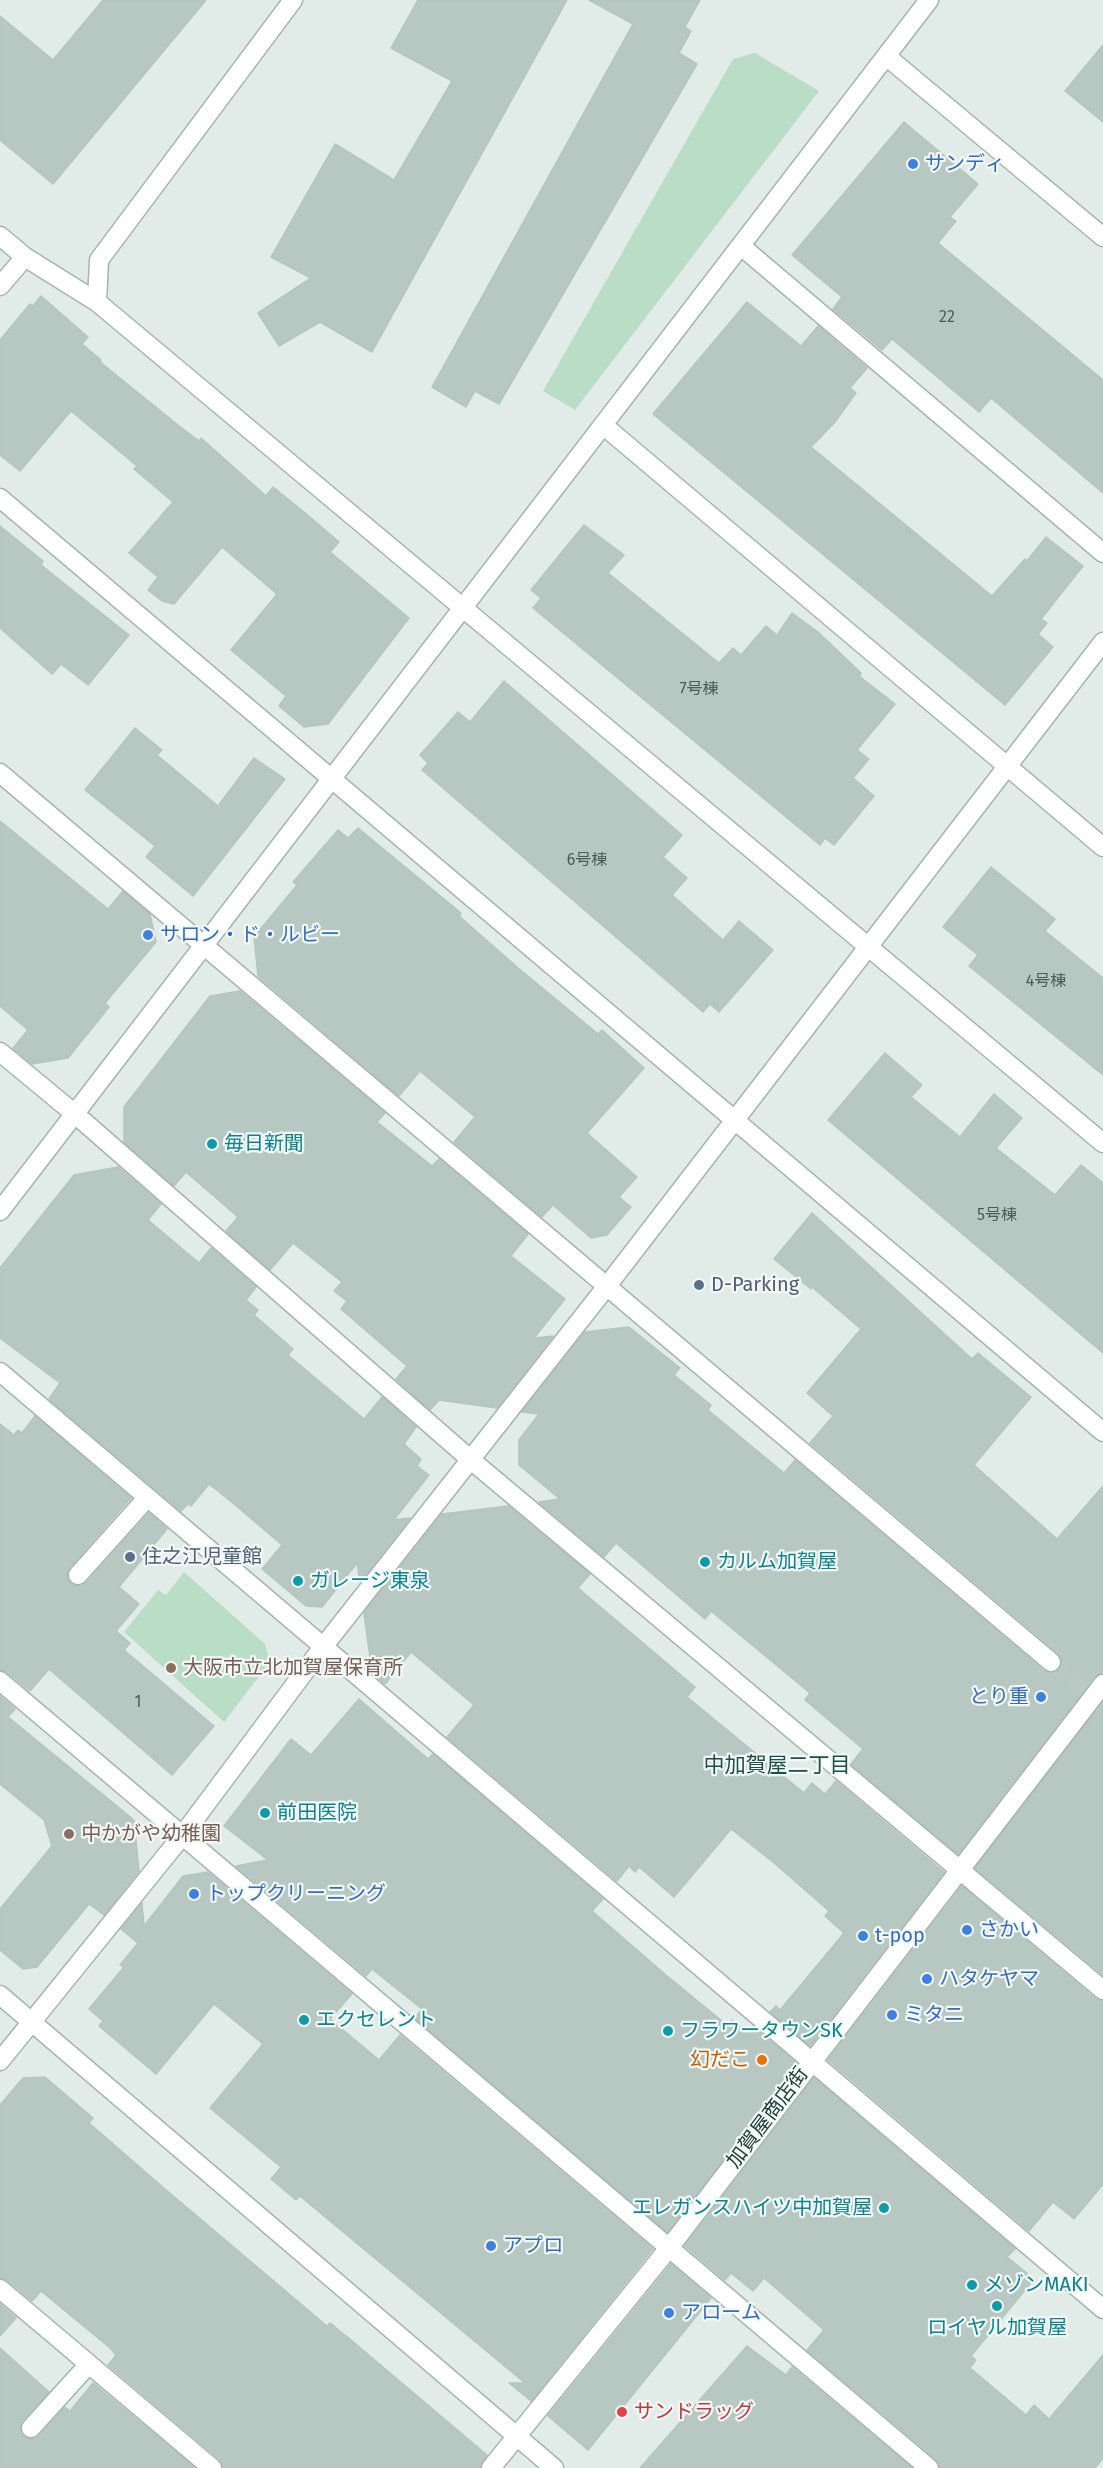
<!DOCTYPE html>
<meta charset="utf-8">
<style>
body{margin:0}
canvas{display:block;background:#e1ece8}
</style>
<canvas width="1103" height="2468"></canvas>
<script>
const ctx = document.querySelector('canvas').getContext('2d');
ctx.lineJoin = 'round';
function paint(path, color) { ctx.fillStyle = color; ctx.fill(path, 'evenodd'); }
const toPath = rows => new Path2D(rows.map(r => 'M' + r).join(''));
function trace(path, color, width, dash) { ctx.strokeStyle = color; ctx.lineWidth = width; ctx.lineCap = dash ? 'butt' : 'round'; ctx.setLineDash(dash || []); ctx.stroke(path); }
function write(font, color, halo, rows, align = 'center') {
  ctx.font = font + ' "Fira Sans","Noto Sans JP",sans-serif'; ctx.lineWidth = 4.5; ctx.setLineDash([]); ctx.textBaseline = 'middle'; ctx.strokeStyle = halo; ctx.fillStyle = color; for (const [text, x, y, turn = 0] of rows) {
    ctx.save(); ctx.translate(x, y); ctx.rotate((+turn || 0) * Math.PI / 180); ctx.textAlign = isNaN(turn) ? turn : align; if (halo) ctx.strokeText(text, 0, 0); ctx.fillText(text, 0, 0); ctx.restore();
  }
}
const green = toPath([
 [755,53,819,91,575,410,543,391,733,59],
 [184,1572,265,1644,270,1662,224,1722,124,1632,158,1590,166,1595]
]);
const building = toPath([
 [103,0,206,0,53,184,0,140,0,16,53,60,103,0],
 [418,0,567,0,372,352,320,322,279,346,258,313,311,278,271,257,335,144,394,180,452,81,391,48,418,0],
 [589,0,700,0,685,27,691,31,679,53,697,64,499,404,475,391,466,407,432,387,633,24,589,0],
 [1103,45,1103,122,1065,91,1103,45],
 [904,122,978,184,950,217,956,221,938,243,1103,380,1103,493,991,398,979,412,892,339,882,350,833,309,842,297,792,255,904,122],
 [41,296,88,337,82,344,101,360,100,362,178,425,199,441,201,438,266,496,273,487,304,512,339,542,330,552,409,618,328,724,304,727,279,706,286,696,231,650,277,594,222,547,174,604,162,601,148,590,158,577,129,553,173,502,134,469,137,466,71,411,20,471,0,455,0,340,30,304,33,306,41,296],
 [747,302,801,346,818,326,867,368,850,388,856,393,835,422,811,447,992,596,1025,559,1027,561,1046,537,1083,566,1041,619,1047,623,1038,634,1053,647,1005,705,653,414,747,302],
 [584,525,624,555,608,573,719,663,733,648,741,655,766,626,777,635,792,613,818,632,861,673,859,676,895,704,857,750,869,759,853,778,874,796,834,845,825,838,820,845,533,608,541,598,531,590,584,525],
 [0,526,43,561,41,565,129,635,88,685,61,664,52,674,0,628,0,526],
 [504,681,682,835,663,857,687,878,672,895,723,940,739,921,773,950,719,1012,710,1004,703,1012,422,770,428,763,420,755,458,712,470,722,504,681],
 [135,728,162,750,157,755,218,806,254,758,285,779,193,896,146,857,155,846,85,790,135,728],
 [0,821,108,909,123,891,150,914,156,942,105,1003,109,1007,68,1058,32,1064,13,1048,28,1030,0,1006,0,821],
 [358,828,461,913,459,916,517,967,598,1034,602,1030,644,1068,587,1133,637,1177,619,1197,631,1207,607,1235,591,1238,553,1205,542,1217,454,1142,475,1117,420,1071,399,1096,258,976,254,937,297,885,293,882,338,830,348,838,358,828],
 [991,867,1055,919,1045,931,1103,978,1103,1075,969,966,978,955,943,927,991,867],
 [240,991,385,1113,377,1122,432,1166,439,1159,528,1234,511,1256,565,1299,534,1338,553,1336,497,1408,439,1400,430,1410,396,1379,407,1366,341,1309,347,1301,334,1291,342,1282,293,1243,270,1270,226,1231,238,1217,186,1172,174,1186,124,1142,124,1107,210,996,240,991],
 [885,1053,922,1085,911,1097,960,1137,994,1094,1022,1118,996,1148,1055,1195,1081,1165,1103,1183,1103,1353,828,1120,885,1053],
 [118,1167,161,1204,148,1220,199,1263,211,1248,256,1287,246,1300,258,1310,254,1315,293,1349,288,1355,364,1419,382,1397,416,1427,404,1444,421,1459,417,1466,429,1475,394,1520,410,1518,360,1582,357,1563,322,1607,306,1606,262,1569,282,1545,234,1504,209,1484,191,1506,188,1504,181,1511,49,1399,60,1383,0,1338,0,1268,74,1175,118,1167],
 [812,1213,972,1359,978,1353,1031,1397,974,1465,1057,1539,1103,1486,1103,1673,1094,1677,958,1854,851,1764,863,1749,805,1700,810,1693,711,1611,705,1619,616,1543,604,1557,539,1502,560,1499,519,1465,519,1440,539,1414,522,1412,585,1332,629,1327,680,1368,674,1375,711,1405,708,1410,784,1473,795,1460,1044,1671,1050,1673,1059,1670,1062,1663,1058,1653,810,1443,833,1416,807,1393,861,1329,812,1287,811,1289,774,1259,812,1213],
 [35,1416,131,1498,70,1567,67,1578,71,1584,81,1586,86,1583,149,1513,167,1529,119,1587,139,1604,116,1631,130,1643,124,1650,214,1726,172,1775,49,1669,30,1691,7,1672,0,1670,0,1424,14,1435,18,1430,22,1433,35,1416],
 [508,1506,590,1574,578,1588,695,1687,687,1697,804,1793,812,1783,825,1794,836,1781,944,1872,810,2046,770,2012,776,2006,780,2010,844,1933,825,1916,829,1911,773,1862,731,1829,674,1897,639,1867,635,1872,629,1866,617,1881,447,1737,474,1705,411,1652,385,1684,372,1673,364,1613,442,1514,508,1506],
 [0,1696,15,1709,8,1717,134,1820,139,1871,104,1915,89,1904,37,1967,23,1969,0,1950,0,1909,52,1846,44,1820,0,1784,0,1696],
 [359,1699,428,1759,433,1754,603,1899,592,1911,666,1975,728,2026,732,2020,750,2034,756,2029,797,2064,667,2232,415,2018,422,2009,372,1969,366,1976,236,1866,268,1860,224,1826,291,1739,311,1755,359,1699],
 [1103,1702,1103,1975,975,1868,1103,1702],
 [208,1872,352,1994,330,2019,379,2060,400,2035,653,2249,531,2401,509,2383,525,2383,300,2196,296,2200,271,2179,281,2167,210,2108,263,2044,214,2004,156,2074,99,2026,103,2021,89,2009,124,1967,120,1965,138,1943,121,1929,142,1903,144,1926,183,1876,208,1872],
 [962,1886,1096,1999,1103,2001,1103,2184,1074,2219,1053,2202,1029,2231,828,2060,962,1886],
 [45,2077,93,2118,89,2123,165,2189,327,2326,330,2323,351,2340,487,2455,480,2468,223,2468,219,2459,108,2365,116,2355,109,2347,41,2291,32,2301,7,2280,0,2278,0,2105,23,2078,45,2077],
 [814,2078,1015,2249,1007,2257,1034,2279,971,2356,976,2360,970,2368,1026,2415,1034,2405,1049,2419,1103,2355,1103,2458,1095,2468,940,2468,936,2459,807,2350,824,2330,764,2278,753,2291,731,2273,725,2280,685,2246,814,2078],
 [671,2264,711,2298,588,2450,548,2416,671,2264],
 [0,2304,16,2318,0,2336,0,2304],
 [747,2346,786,2375,792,2367,912,2468,640,2468,747,2346],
 [0,2348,49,2392,22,2421,20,2431,24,2437,34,2439,39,2436,65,2407,70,2411,93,2383,195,2468,0,2468,0,2348]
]);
const minorTunnel = toPath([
 [1051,1662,1103,1706]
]);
const minor = toPath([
 [886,56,1103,237],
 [0,236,25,257,97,302,1103,1143],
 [741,246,1103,553],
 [0,286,25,257],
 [97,302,99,260,293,0],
 [603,425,1103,847],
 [0,498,1103,1432],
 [0,773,1051,1662],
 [0,1052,75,1114,471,1460,1103,1990],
 [0,1211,929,0],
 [0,1372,1103,2309],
 [78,1575,147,1498],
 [0,1681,929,2468],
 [0,1995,554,2468],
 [0,2061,182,1836,323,1647,607,1286,1103,642],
 [0,2289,212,2468],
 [31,2428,89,2364],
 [491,2468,669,2248,1103,1684]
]);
const markers = [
 [913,164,6,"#3f7fe0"],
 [148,935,6,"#3f7fe0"],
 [212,1144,6,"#0f9aa8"],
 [699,1285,6,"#5c6f8a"],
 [130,1557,6,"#5c6f8a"],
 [705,1562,6,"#0f9aa8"],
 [298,1581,6,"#0f9aa8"],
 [171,1668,6,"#8d6e63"],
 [1041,1697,6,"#3f7fe0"],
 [265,1813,6,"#0f9aa8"],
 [69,1834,6,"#8d6e63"],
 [194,1894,6,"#3f7fe0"],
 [967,1930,6,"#3f7fe0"],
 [863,1936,6,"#3f7fe0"],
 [927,1979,6,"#3f7fe0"],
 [892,2015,6,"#3f7fe0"],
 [304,2020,6,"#0f9aa8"],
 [668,2031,6,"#0f9aa8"],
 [762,2060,6,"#e8710a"],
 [884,2208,6,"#0f9aa8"],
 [491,2246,6,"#3f7fe0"],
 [972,2285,6,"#0f9aa8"],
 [997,2306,6,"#0f9aa8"],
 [669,2313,6,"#3f7fe0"],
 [622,2412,6,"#e0444e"]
];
const numberNames = [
 ["22",947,318],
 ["7号棟",699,690],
 ["6号棟",587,861],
 ["4号棟",1046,982],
 ["5号棟",997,1216],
 ["1",138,1703]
];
const shopNames = [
 ["サンディ",925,164],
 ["サロン・ド・ルビー",160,935],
 ["とり重",1029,1697,"right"],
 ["トップクリーニング",206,1894],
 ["さかい",979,1930],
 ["t-pop",875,1936],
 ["ハタケヤマ",939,1979],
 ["ミタニ",904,2015],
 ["アプロ",503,2246],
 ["アローム",681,2313]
];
const cultureNames = [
 ["毎日新聞",224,1144],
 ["カルム加賀屋",717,1562],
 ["ガレージ東泉",310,1581],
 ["前田医院",277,1813],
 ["エクセレント",316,2020],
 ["フラワータウンSK",680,2031],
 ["エレガンスハイツ中加賀屋",872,2208,"right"],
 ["メゾンMAKI",984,2285],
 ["ロイヤル加賀屋",997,2328,"center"]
];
const serviceNames = [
 ["D-Parking",711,1285],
 ["住之江児童館",142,1557]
];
const educationNames = [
 ["大阪市立北加賀屋保育所",183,1668],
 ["中かがや幼稚園",81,1834]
];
const foodNames = [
 ["幻だこ",750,2060]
];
const streetNames = [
 ["加賀屋商店街",768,2118,-53]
];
const healthNames = [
 ["サンドラッグ",634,2412]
];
const neighbourhoodNames = [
 ["中加賀屋二丁目",777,1766]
];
paint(green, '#baddc5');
paint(building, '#b7c7c1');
trace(building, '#b4c6bf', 1.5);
trace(minorTunnel, '#bbc9c4', 18, [18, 9]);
trace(minor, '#a4b4af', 21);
trace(minor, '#fff', 18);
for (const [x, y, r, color] of markers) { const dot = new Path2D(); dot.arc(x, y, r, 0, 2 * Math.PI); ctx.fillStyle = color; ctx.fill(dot); trace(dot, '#f2f8f5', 2); }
write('16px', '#466059', null, numberNames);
write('20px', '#366cbe', '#f2f8f5', shopNames, 'left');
write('20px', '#0d838f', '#f2f8f5', cultureNames, 'left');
write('20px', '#4e5e75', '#f2f8f5', serviceNames, 'left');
write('20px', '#785e54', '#f2f8f5', educationNames, 'left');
write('20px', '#c56008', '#f2f8f5', foodNames, 'right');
write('20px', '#213d36', '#f2f8f5', streetNames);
write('20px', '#be3a42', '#f2f8f5', healthNames, 'left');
write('21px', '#1d4f45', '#f2f8f5', neighbourhoodNames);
</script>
